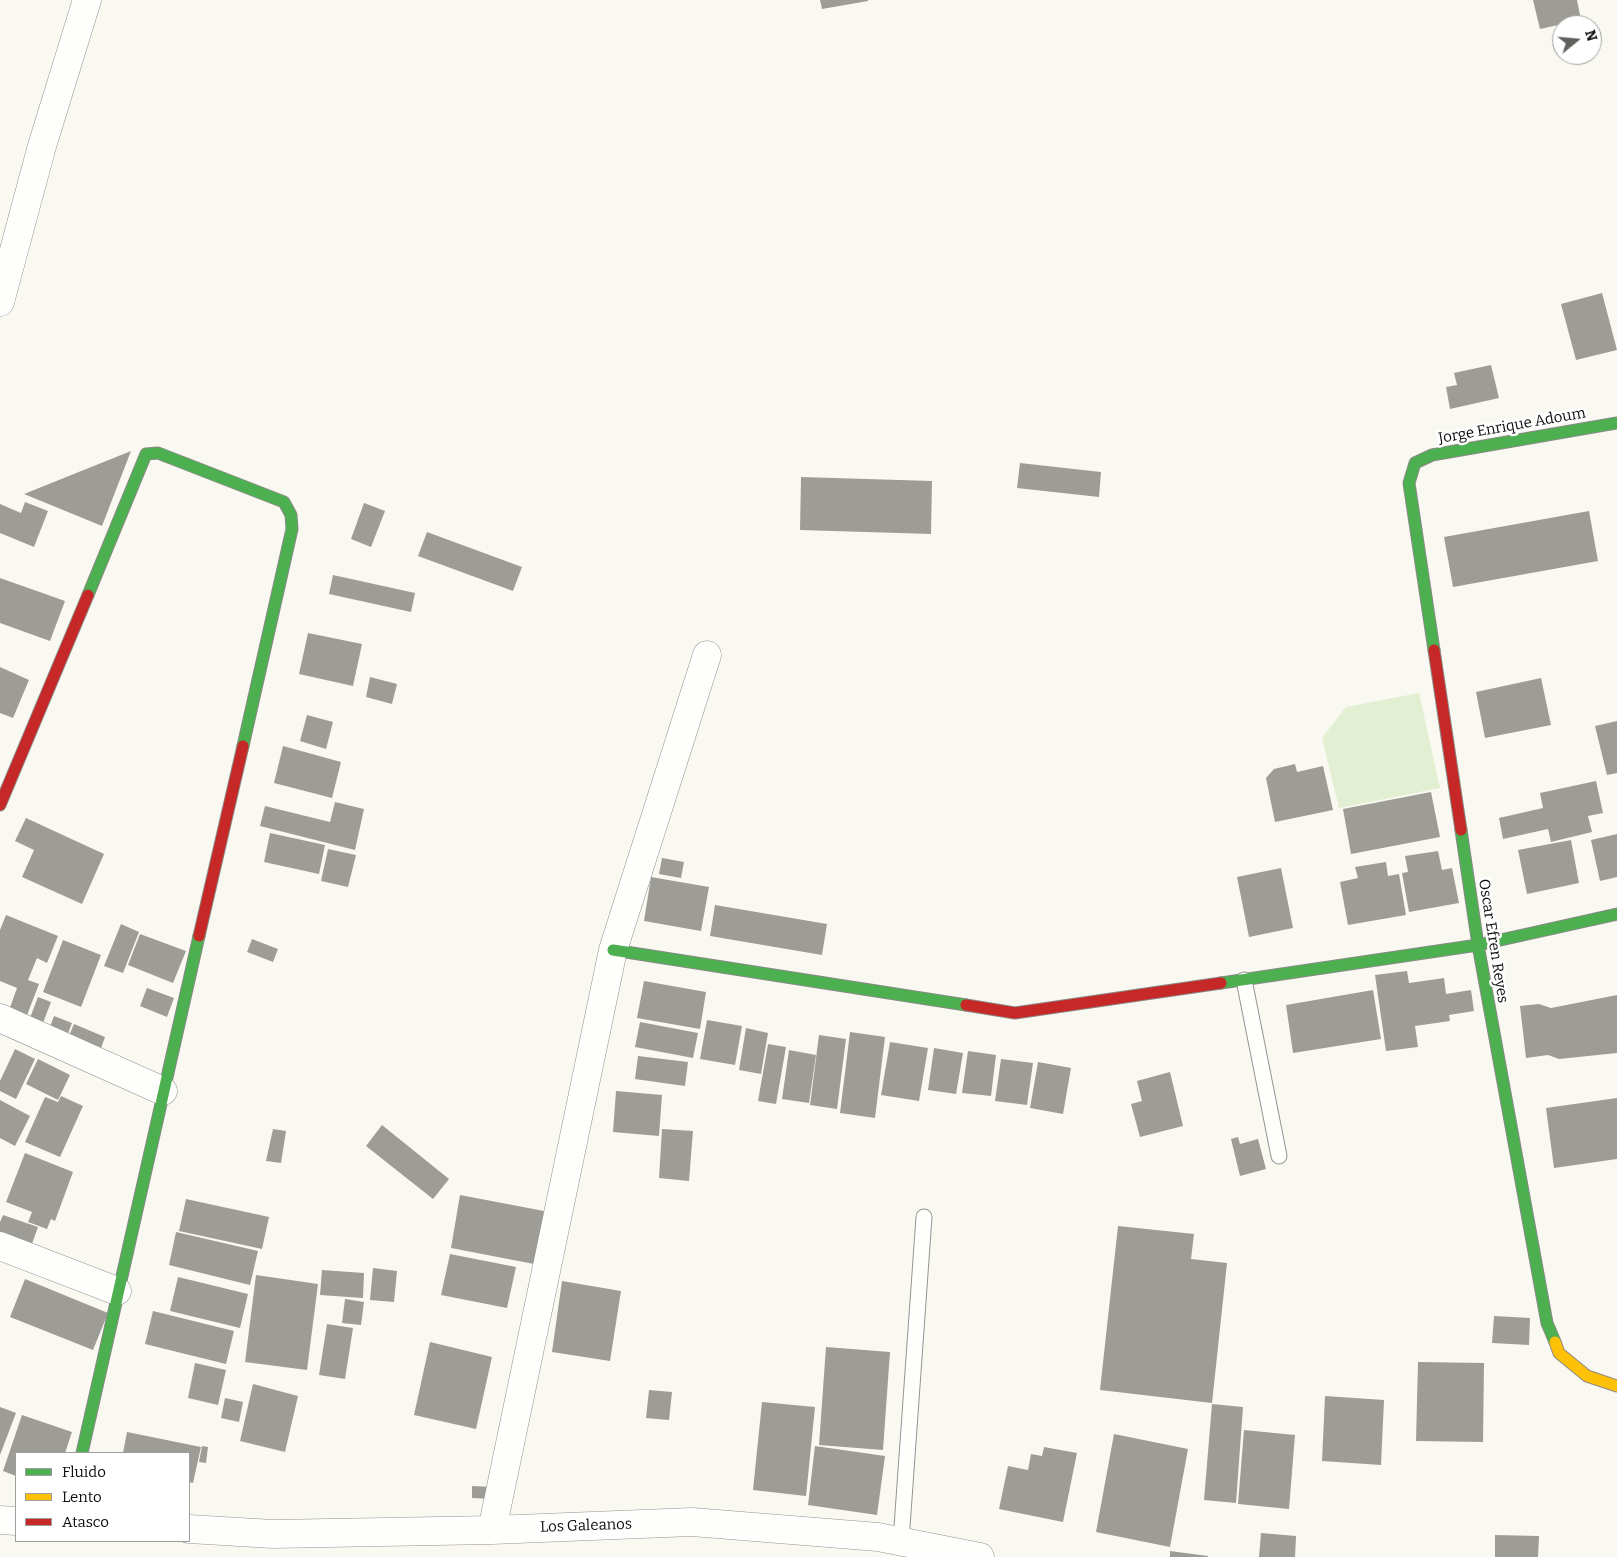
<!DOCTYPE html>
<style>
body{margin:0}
#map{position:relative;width:1617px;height:1557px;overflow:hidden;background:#faf9f1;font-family:Bitter,serif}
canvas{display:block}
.legend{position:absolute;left:15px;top:1452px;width:175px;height:90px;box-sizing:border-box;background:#fff;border:1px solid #9e9e9e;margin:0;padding:6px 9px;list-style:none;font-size:15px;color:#0d0d0d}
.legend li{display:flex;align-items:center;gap:10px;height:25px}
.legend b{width:25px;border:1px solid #9e9e9e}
.north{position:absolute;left:1552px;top:15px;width:50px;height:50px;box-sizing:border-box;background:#fff;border:1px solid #9e9e9e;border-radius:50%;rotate:73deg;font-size:14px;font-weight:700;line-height:20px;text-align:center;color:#0d0d0d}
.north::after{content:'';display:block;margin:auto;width:18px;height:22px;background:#60605d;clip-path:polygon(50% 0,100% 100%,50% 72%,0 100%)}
</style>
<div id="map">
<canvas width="1617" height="1557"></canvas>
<ul class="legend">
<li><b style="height:6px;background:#4caf50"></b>Fluido</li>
<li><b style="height:6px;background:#ffc107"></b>Lento</li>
<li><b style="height:6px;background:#c62828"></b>Atasco</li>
</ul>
<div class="north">N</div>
</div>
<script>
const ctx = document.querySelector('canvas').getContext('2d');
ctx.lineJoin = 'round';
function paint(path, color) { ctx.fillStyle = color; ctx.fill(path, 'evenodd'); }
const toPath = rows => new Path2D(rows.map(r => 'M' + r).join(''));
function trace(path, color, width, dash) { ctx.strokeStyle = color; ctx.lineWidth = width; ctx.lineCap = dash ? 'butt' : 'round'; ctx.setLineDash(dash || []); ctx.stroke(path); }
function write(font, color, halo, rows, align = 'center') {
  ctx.font = font + ' Bitter,serif'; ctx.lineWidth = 5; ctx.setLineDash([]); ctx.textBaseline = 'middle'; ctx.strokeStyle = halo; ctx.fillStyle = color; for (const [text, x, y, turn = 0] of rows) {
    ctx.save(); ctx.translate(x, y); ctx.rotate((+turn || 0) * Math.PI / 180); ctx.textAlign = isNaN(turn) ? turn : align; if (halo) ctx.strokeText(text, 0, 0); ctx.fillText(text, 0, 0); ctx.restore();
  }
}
const green = toPath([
 [1419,693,1440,788,1339,808,1322,738,1346,707]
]);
const building = toPath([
 [820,0,868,0,868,1,822,9],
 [1533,0,1577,0,1581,20,1540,29],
 [1602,293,1617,350,1576,360,1561,304],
 [1491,365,1499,398,1450,409,1446,387,1457,385,1454,373],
 [131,451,102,526,24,494],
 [1020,463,1101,472,1099,497,1017,488],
 [801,477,932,481,931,534,800,530],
 [25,502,48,511,34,547,0,533,0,504,21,513],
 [364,503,385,511,371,547,351,539],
 [1589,511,1598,561,1453,587,1444,537],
 [427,532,522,567,513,591,418,556],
 [333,575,415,593,411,612,329,594],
 [0,578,65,601,50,641,0,623],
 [308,633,362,644,353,686,299,674],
 [0,667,29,680,13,718,0,713],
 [370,677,397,684,392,704,366,697],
 [1541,678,1551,725,1485,738,1476,692],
 [307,715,333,722,326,749,300,741],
 [1617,721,1617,773,1607,775,1595,726],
 [283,746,341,762,332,798,274,783],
 [1295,764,1297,772,1323,766,1333,810,1275,822,1266,778,1274,769],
 [1596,781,1603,813,1588,816,1592,832,1551,842,1548,829,1503,839,1499,818,1543,808,1540,793],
 [1431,792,1440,837,1351,854,1343,809],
 [335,802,364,809,355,850,260,826,265,806,330,822],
 [26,818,104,854,82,904,22,877,34,850,15,841],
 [270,833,325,845,319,874,264,862],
 [1617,834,1617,877,1600,881,1591,840],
 [1571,840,1579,883,1527,894,1518,850],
 [328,849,356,855,348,887,321,881],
 [1438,851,1442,870,1452,868,1459,903,1409,912,1402,873,1408,872,1405,856],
 [662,858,684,862,681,878,659,874],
 [1386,862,1388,876,1399,874,1406,915,1348,925,1340,882,1358,878,1355,867],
 [1281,868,1293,928,1249,937,1237,877],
 [651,877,709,887,701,931,644,921],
 [715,905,827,924,822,955,710,936],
 [6,915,58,936,47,963,37,958,28,980,39,984,24,1023,7,1016,17,988,0,981,0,930],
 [121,924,139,932,123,973,104,966],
 [140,934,186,951,173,983,128,965],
 [252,939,278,949,273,962,247,952],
 [63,940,101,955,81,1007,43,992],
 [1407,971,1409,983,1444,978,1446,994,1471,990,1474,1011,1449,1015,1450,1021,1415,1026,1418,1047,1386,1051,1375,975],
 [644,981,706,992,700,1029,637,1018],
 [147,988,174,998,167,1017,140,1006],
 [1373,990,1381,1039,1293,1053,1286,1005],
 [1617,995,1617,1053,1559,1059,1548,1055,1526,1058,1520,1006,1539,1004,1551,1008],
 [38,997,51,1002,41,1028,28,1023],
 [54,1016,72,1023,66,1039,48,1032],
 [707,1020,742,1026,735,1065,700,1059],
 [640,1022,698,1033,693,1058,635,1047],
 [74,1024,105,1037,100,1051,68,1038],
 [746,1028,768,1033,761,1074,739,1070],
 [850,1032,885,1037,875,1118,840,1113],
 [819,1035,846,1039,837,1109,810,1105],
 [890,1042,928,1048,919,1101,881,1095],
 [768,1044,786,1047,776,1104,758,1101],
 [934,1048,963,1053,956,1094,928,1090],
 [15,1049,35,1059,16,1099,0,1091,0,1081],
 [789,1050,816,1055,809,1103,782,1099],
 [968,1051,996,1055,991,1096,962,1093],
 [638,1056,688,1062,685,1086,635,1079],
 [38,1059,70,1075,58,1100,26,1084],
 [1001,1059,1033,1063,1027,1105,995,1101],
 [1038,1062,1071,1068,1063,1114,1030,1108],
 [1170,1072,1183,1126,1140,1137,1131,1104,1142,1101,1137,1081],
 [616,1091,662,1095,659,1136,613,1132],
 [61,1096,83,1106,60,1157,25,1142,45,1097,58,1102],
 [1617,1098,1617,1159,1554,1168,1546,1108],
 [0,1100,30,1116,15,1146,0,1138],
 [382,1125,449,1179,433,1199,366,1146],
 [273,1129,286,1131,281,1163,266,1161],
 [662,1129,693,1131,689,1181,659,1178],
 [1238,1137,1240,1144,1258,1139,1266,1169,1240,1176,1231,1139],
 [25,1153,73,1172,55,1221,51,1219,47,1229,28,1222,32,1212,6,1202],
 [460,1195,544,1211,534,1264,451,1248],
 [186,1199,269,1217,262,1249,179,1231],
 [3,1215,38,1227,29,1252,0,1241,0,1222],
 [1118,1226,1194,1234,1191,1259,1227,1263,1212,1403,1100,1390],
 [176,1232,258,1251,250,1285,169,1265],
 [450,1254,516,1267,507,1308,441,1295],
 [373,1268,397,1271,394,1302,370,1300],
 [322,1270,364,1273,363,1298,320,1295],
 [256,1275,318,1284,307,1370,245,1362],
 [178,1277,248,1294,240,1328,170,1311],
 [25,1279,108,1313,93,1350,10,1317],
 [562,1281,621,1291,610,1361,552,1352],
 [345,1299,364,1302,361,1325,342,1323],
 [153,1311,234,1331,226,1364,145,1344],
 [1494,1316,1530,1318,1529,1345,1492,1343],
 [327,1324,353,1328,345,1379,319,1375],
 [430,1342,492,1357,476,1429,414,1415],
 [826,1347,890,1352,883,1450,819,1445],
 [1418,1362,1484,1363,1483,1442,1416,1441],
 [195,1363,226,1370,218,1405,188,1398],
 [253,1384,298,1396,285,1452,240,1441],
 [649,1390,672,1392,669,1420,646,1418],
 [1325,1396,1384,1400,1381,1465,1322,1461],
 [225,1398,243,1402,239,1422,221,1418],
 [762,1402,815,1407,806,1496,753,1490],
 [1212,1404,1243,1407,1236,1503,1204,1500],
 [0,1407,16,1413,0,1455],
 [22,1415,72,1432,65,1453,16,1453,16,1476,3,1471],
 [1244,1430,1295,1435,1289,1509,1238,1504],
 [127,1432,201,1447,193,1483,189,1482,189,1453,123,1453],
 [1114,1434,1188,1449,1170,1547,1096,1532],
 [202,1446,208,1447,206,1463,199,1462],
 [815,1446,885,1456,877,1515,808,1505],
 [1044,1447,1077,1453,1063,1522,999,1509,1008,1466,1028,1470,1031,1454,1042,1456],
 [472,1486,494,1487,494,1499,472,1498],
 [1261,1533,1296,1536,1295,1557,1259,1557],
 [1495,1535,1539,1536,1538,1557,1495,1557],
 [1170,1551,1208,1556,1208,1557,1170,1557]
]);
const lane = toPath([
 [1244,980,1279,1156],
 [901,1541,924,1217]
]);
const street = toPath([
 [0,302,42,146,87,0],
 [0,1018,163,1091],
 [0,1246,117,1291],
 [0,1520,16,1521],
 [189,1529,273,1534,492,1530,692,1522,878,1537,980,1557],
 [492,1530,613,950,707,655]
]);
const fast = toPath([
 [88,595,146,454,158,453,284,502,291,515,292,529,243,746],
 [1434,650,1409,483,1415,463,1432,455,1617,423],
 [1461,830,1478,945,1547,1323,1555,1342],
 [613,950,966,1005],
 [1221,983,1478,945,1617,914],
 [82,1453,199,936]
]);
const slow = toPath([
 [1555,1342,1559,1353,1587,1376,1617,1386]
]);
const jam = toPath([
 [1434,650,1461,830],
 [0,805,88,595],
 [199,936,243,746],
 [966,1005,1015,1013,1221,983]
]);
const streetNames = [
 ["Jorge Enrique Adoum",1512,426,-10],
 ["Oscar Efren Reyes",1493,941,81],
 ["Los Galeanos",586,1526,-2]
];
paint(green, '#e2efd2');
paint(building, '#9d9c97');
trace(lane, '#949390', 17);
trace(street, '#949390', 29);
trace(fast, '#8a8a86', 13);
trace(slow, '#8a8a86', 13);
trace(jam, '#8a8a86', 13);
trace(lane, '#fefefd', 15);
trace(street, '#fefefd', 28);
trace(fast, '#4caf50', 11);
trace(slow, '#ffc107', 11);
trace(jam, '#c62828', 11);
write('15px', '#0d0d0d', '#fff', streetNames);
</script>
